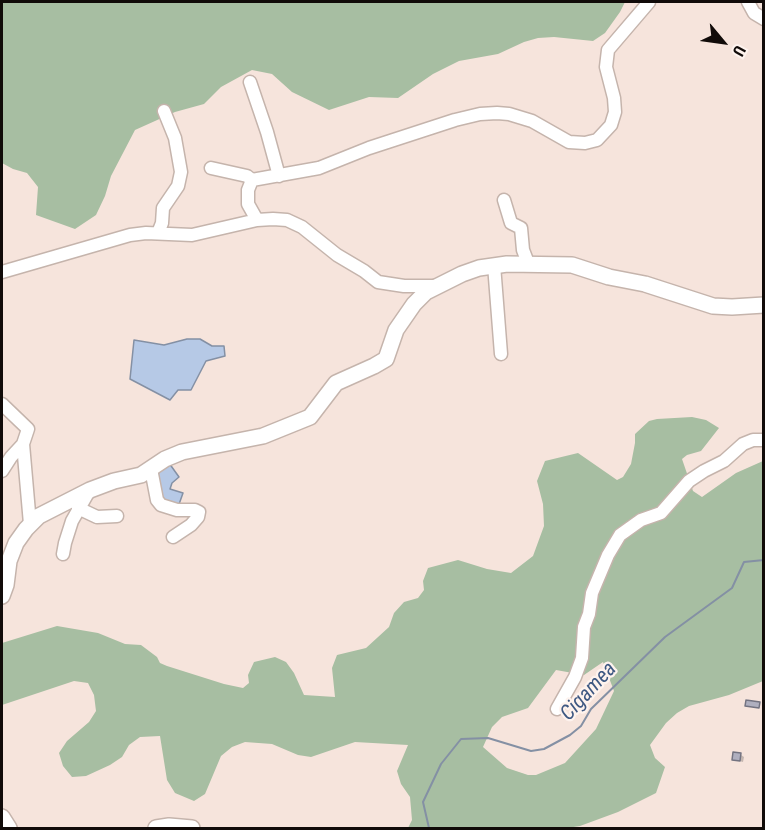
<!DOCTYPE html>
<style>
body{margin:0}
#map{position:relative;width:765px;height:830px;overflow:hidden;background:#f6e4dc;font-family:"Roboto Condensed",sans-serif}
canvas{display:block}
.frame{position:absolute;inset:0;border:3px solid #110b09;pointer-events:none}
.north{position:absolute;left:693px;top:12px;width:60px;height:60px;-webkit-text-stroke:4px #fef3ee;paint-order:stroke;rotate:119deg;font-size:16px;font-weight:700;line-height:24px;text-align:center;color:#110b09}
.north::after{content:'';display:block;margin:auto;width:21px;height:27px;background:#110b09;clip-path:polygon(50% 0,100% 100%,50% 72%,0 100%)}
</style>
<div id="map">
<canvas width="765" height="830"></canvas>
<div class="frame"></div>
<div class="north">U</div>
</div>
<script>
const ctx = document.querySelector('canvas').getContext('2d');
ctx.lineJoin = 'round';
function paint(path, color) { ctx.fillStyle = color; ctx.fill(path, 'evenodd'); }
const toPath = rows => new Path2D(rows.map(r => 'M' + r).join(''));
function trace(path, color, width, dash) { ctx.strokeStyle = color; ctx.lineWidth = width; ctx.lineCap = dash ? 'butt' : 'round'; ctx.setLineDash(dash || []); ctx.stroke(path); }
function write(font, color, halo, rows, align = 'center') {
  ctx.font = font + ' "Roboto Condensed",sans-serif'; ctx.lineWidth = 4.5; ctx.setLineDash([]); ctx.textBaseline = 'middle'; ctx.strokeStyle = halo; ctx.fillStyle = color; for (const [text, x, y, turn = 0] of rows) {
    ctx.save(); ctx.translate(x, y); ctx.rotate((+turn || 0) * Math.PI / 180); ctx.textAlign = isNaN(turn) ? turn : align; if (halo) ctx.strokeText(text, 0, 0); ctx.fillText(text, 0, 0); ctx.restore();
  }
}
const forest = toPath([
 [2,2,625,2,620,12,605,33,593,41,554,37,538,38,524,42,498,54,459,61,433,74,398,98,369,97,329,110,292,92,272,74,252,70,221,87,204,104,175,112,135,130,111,176,105,196,96,215,75,229,36,215,38,187,27,173,13,169,2,163],
 [692,417,706,420,719,428,701,451,687,455,682,459,693,491,702,497,736,473,763,461,763,681,729,695,689,706,677,713,666,723,650,745,655,758,665,767,656,793,618,812,580,826,567,828,408,828,412,820,410,797,401,784,397,771,408,745,355,742,311,757,298,755,272,744,245,742,232,747,221,756,205,794,194,801,175,793,167,780,160,736,140,737,129,745,122,757,110,765,86,776,72,777,63,766,59,753,67,741,89,722,96,711,94,695,88,683,74,681,2,705,2,643,57,626,98,633,125,644,141,645,157,657,160,663,167,666,224,684,243,688,249,683,248,675,254,662,275,657,286,662,294,673,304,695,335,697,332,668,337,655,366,648,389,627,394,613,404,602,418,598,424,590,423,581,428,568,458,560,487,569,511,573,533,556,544,526,543,504,537,481,545,461,578,453,617,480,623,477,631,464,635,443,635,434,649,421,657,419],
 [603,662,614,691,596,729,565,763,536,775,528,775,507,768,483,747,492,727,502,717,528,708,556,670,584,675]
]);
const water = toPath([
 [187,339,200,339,212,346,224,346,225,356,206,361,191,390,178,390,170,400,130,379,134,340,164,345,187,339],
 [169,463,179,477,172,483,170,489,183,493,177,510,153,502,147,477,169,463]
]);
const shadow = toPath([
 [741,755,744,757,743,762,733,759]
]);
const stream = toPath([
 [429,828,423,802,441,764,461,739,488,738,531,751,544,749,570,735,581,726,591,709,665,637,732,588,744,562,764,560]
]);
const building = toPath([
 [746,700,760,702,759,708,745,706,746,700],
 [733,752,741,753,740,761,732,760,733,752]
]);
const minor = toPath([
 [748,2,754,13,764,19],
 [250,82,267,132,279,176],
 [211,168,247,176,252,180],
 [504,200,511,223,521,228,523,250,528,263],
 [257,220,248,204,248,190,252,180,319,168,369,148,455,120,480,114,497,113,509,114,532,121,569,142,585,143,597,140,611,125,615,112,614,98,606,67,608,50,649,2],
 [158,233,162,223,163,208,178,186,181,172,175,138,164,111],
 [494,265,501,354],
 [2,272,130,235,146,233,192,235,257,220,273,219,287,220,302,227,337,255,364,271,378,282,404,286,435,286],
 [2,404,28,429,23,444,11,457,2,471],
 [23,444,30,524],
 [151,469,157,500,161,505,177,510,195,510,199,512,198,517,191,525,173,537],
 [78,508,97,517,117,516],
 [63,554,65,543,72,521,89,491],
 [557,709,575,677,582,658,584,627,589,614,592,593,608,555,620,535,641,520,661,513,689,481,704,471,724,461,743,444,753,440,764,440]
]);
const major = toPath([
 [2,596,6,585,9,561,16,543,26,529,39,516,90,490,114,481,141,475,165,459,182,452,263,436,310,417,336,383,374,366,386,359,396,330,414,304,426,292,462,274,479,268,507,264,572,265,609,277,645,284,713,306,732,307,764,305],
 [2,817,9,828],
 [156,828,169,826,192,828]
]);
const waterNames = [
 ["Cigamea",589,692,-47]
];
paint(forest, '#a7bea2');
paint(water, '#b6c9e6');
trace(water, '#8490a4', 1.5);
paint(shadow, '#0003');
trace(stream, '#8490a4', 2);
paint(building, '#afafbf');
trace(building, '#737381', 1.5);
trace(minor, '#c5b4ac', 15);
trace(major, '#c5b4ac', 18);
trace(minor, '#fff', 12);
trace(major, '#fff', 15);
write('italic 21px', '#3e5882', '#fef3ee', waterNames);
</script>
